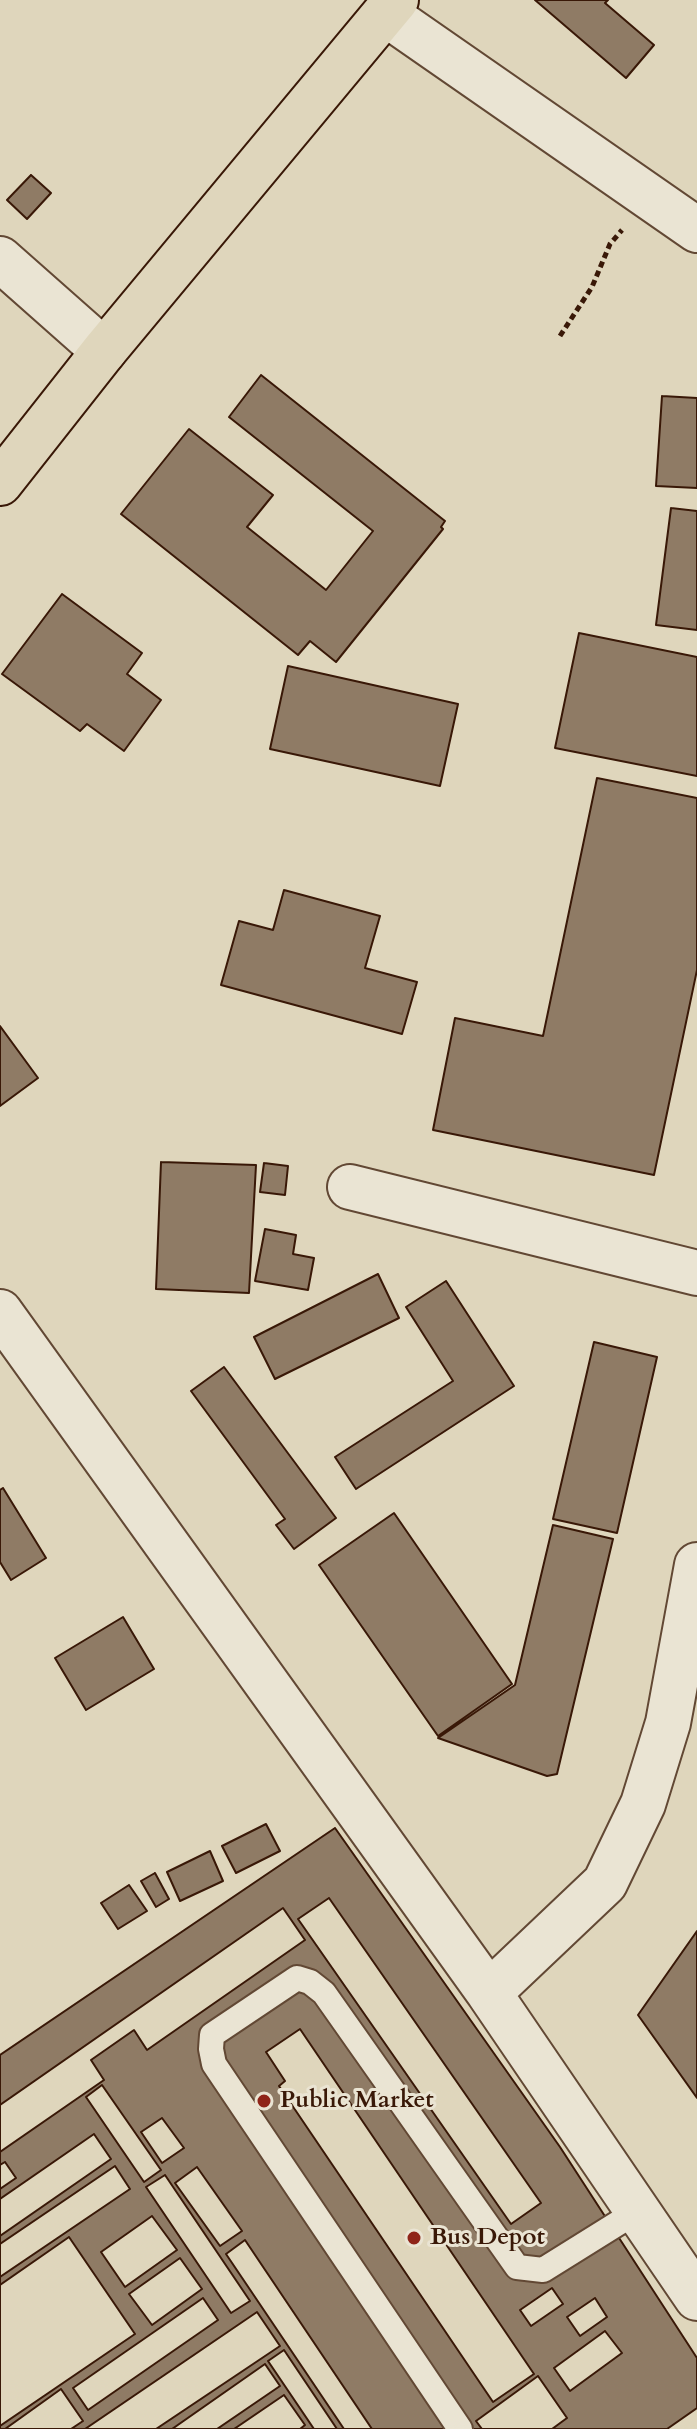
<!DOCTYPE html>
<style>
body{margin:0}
canvas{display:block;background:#dfd6bc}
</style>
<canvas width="697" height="2429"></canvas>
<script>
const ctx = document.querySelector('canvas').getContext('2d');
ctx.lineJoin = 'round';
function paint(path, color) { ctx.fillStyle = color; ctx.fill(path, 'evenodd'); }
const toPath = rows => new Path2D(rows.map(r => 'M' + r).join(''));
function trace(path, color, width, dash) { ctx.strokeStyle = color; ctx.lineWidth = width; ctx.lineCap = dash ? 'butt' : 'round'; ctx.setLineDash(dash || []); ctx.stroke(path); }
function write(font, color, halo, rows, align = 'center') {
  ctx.font = font + ' Cardo,serif'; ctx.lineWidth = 6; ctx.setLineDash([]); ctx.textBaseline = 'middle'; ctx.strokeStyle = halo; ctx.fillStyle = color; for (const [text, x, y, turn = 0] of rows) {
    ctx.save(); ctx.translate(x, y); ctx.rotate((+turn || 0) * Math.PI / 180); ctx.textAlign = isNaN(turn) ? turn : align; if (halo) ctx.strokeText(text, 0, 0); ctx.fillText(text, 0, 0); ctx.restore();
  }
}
const building = toPath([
 [535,0,608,0,605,3,654,45,626,78,535,0],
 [31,175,51,193,27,219,7,200,31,175],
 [261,375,445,521,441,527,443,529,336,662,310,641,298,655,121,514,189,429,273,495,247,527,326,590,373,531,229,417,261,375],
 [662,396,697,398,697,488,656,486,662,396],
 [671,508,697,511,697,630,656,625,671,508],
 [62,594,142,653,127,674,161,700,124,751,87,724,80,731,2,674,62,594],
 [579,633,697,657,697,776,555,748,579,633],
 [288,666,458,704,440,786,270,749,288,666],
 [597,778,697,798,697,970,654,1175,433,1130,455,1018,543,1036,597,778],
 [284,890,380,916,365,968,417,982,402,1034,221,985,239,921,273,930,284,890],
 [0,1026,38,1078,0,1106,0,1026],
 [161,1162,256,1165,249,1293,156,1289,161,1162],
 [264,1163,288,1166,285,1195,260,1192,264,1163],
 [265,1229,296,1235,293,1254,314,1258,308,1290,255,1281,265,1229],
 [378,1274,399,1318,275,1379,254,1337,378,1274],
 [446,1281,514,1386,356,1489,335,1457,453,1381,406,1307,446,1281],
 [594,1342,657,1357,617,1533,553,1519,594,1342],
 [224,1367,336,1518,294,1549,276,1525,285,1519,191,1391,224,1367],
 [3,1488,46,1558,11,1580,0,1562,0,1490,3,1488],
 [394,1513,512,1684,438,1736,319,1565,394,1513],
 [553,1525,613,1539,557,1774,547,1776,438,1738,515,1685,553,1525],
 [123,1617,154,1669,86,1710,55,1658,123,1617],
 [266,1824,280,1851,236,1873,222,1846,266,1824],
 [335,1828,560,2147,697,2358,697,2408,667,2429,0,2429,0,2055,335,1828],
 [210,1851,223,1881,180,1901,167,1872,210,1851],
 [155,1873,169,1899,156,1907,141,1881,155,1873],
 [129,1885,147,1911,118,1929,101,1903,129,1885],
 [329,1898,541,2203,511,2224,298,1919,329,1898],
 [283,1908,305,1940,147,2050,134,2030,91,2060,104,2080,0,2152,0,2105,283,1908],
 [697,1931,697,2098,638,2015,697,1931],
 [300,2029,534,2374,493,2402,279,2086,285,2081,266,2052,300,2029],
 [102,2085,161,2170,144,2182,86,2097,102,2085],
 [162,2118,184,2148,162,2163,141,2132,162,2118],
 [94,2134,111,2159,0,2236,0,2199,94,2134],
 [5,2162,16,2178,0,2189,0,2165,5,2162],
 [115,2166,130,2189,0,2277,0,2244,115,2166],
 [197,2167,242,2231,220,2246,175,2183,197,2167],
 [165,2175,250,2301,231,2313,146,2187,165,2175],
 [152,2216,177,2250,125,2287,101,2252,152,2216],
 [69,2237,135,2334,0,2426,0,2285,69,2237],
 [245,2240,372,2429,344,2429,226,2254,245,2240],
 [180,2258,202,2289,152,2325,129,2294,180,2258],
 [552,2288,563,2304,531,2326,520,2310,552,2288],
 [203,2298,218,2320,88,2410,73,2388,203,2298],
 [595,2298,607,2317,580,2336,567,2317,595,2298],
 [257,2312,280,2346,156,2429,85,2429,257,2312],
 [605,2331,622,2353,570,2391,554,2368,605,2331],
 [284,2350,337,2429,314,2429,268,2361,284,2350],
 [265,2364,280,2386,217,2429,172,2429,265,2364],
 [538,2376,567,2418,552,2429,482,2429,476,2421,538,2376],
 [61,2389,83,2421,71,2429,5,2429,61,2389],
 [284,2395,305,2425,300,2429,234,2429,284,2395]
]);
const path = toPath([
 [560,336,592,287,610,244,622,230]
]);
const service = toPath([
 [460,2429,214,2064,211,2049,212,2035,297,1978,310,1982,324,1993,517,2267,543,2270,636,2212]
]);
const minor = toPath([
 [386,14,697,230],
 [0,259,104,351],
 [350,1187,697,1273],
 [0,1312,489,1993,697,2298],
 [489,1993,605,1883,643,1804,668,1723,697,1565]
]);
const primary = toPath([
 [0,483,104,351,396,0]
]);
const markers = [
 [264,2101,8,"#8f2418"],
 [414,2238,8,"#8f2418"]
];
const poiNames = [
 ["Public Market",280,2101],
 ["Bus Depot",430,2238]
];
paint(building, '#8f7b65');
trace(building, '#391807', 2);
trace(service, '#624834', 28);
trace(minor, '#624834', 48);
trace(primary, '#391807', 48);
trace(path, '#391807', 5, [6, 4]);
trace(service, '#eae4d3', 24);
trace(minor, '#eae4d3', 44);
trace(primary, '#dfd6bc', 44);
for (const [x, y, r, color] of markers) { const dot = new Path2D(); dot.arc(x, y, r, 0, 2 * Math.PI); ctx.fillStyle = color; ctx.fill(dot); trace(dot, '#eae4d3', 3); }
write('bold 24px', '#391807', '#eae4d3', poiNames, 'left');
</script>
